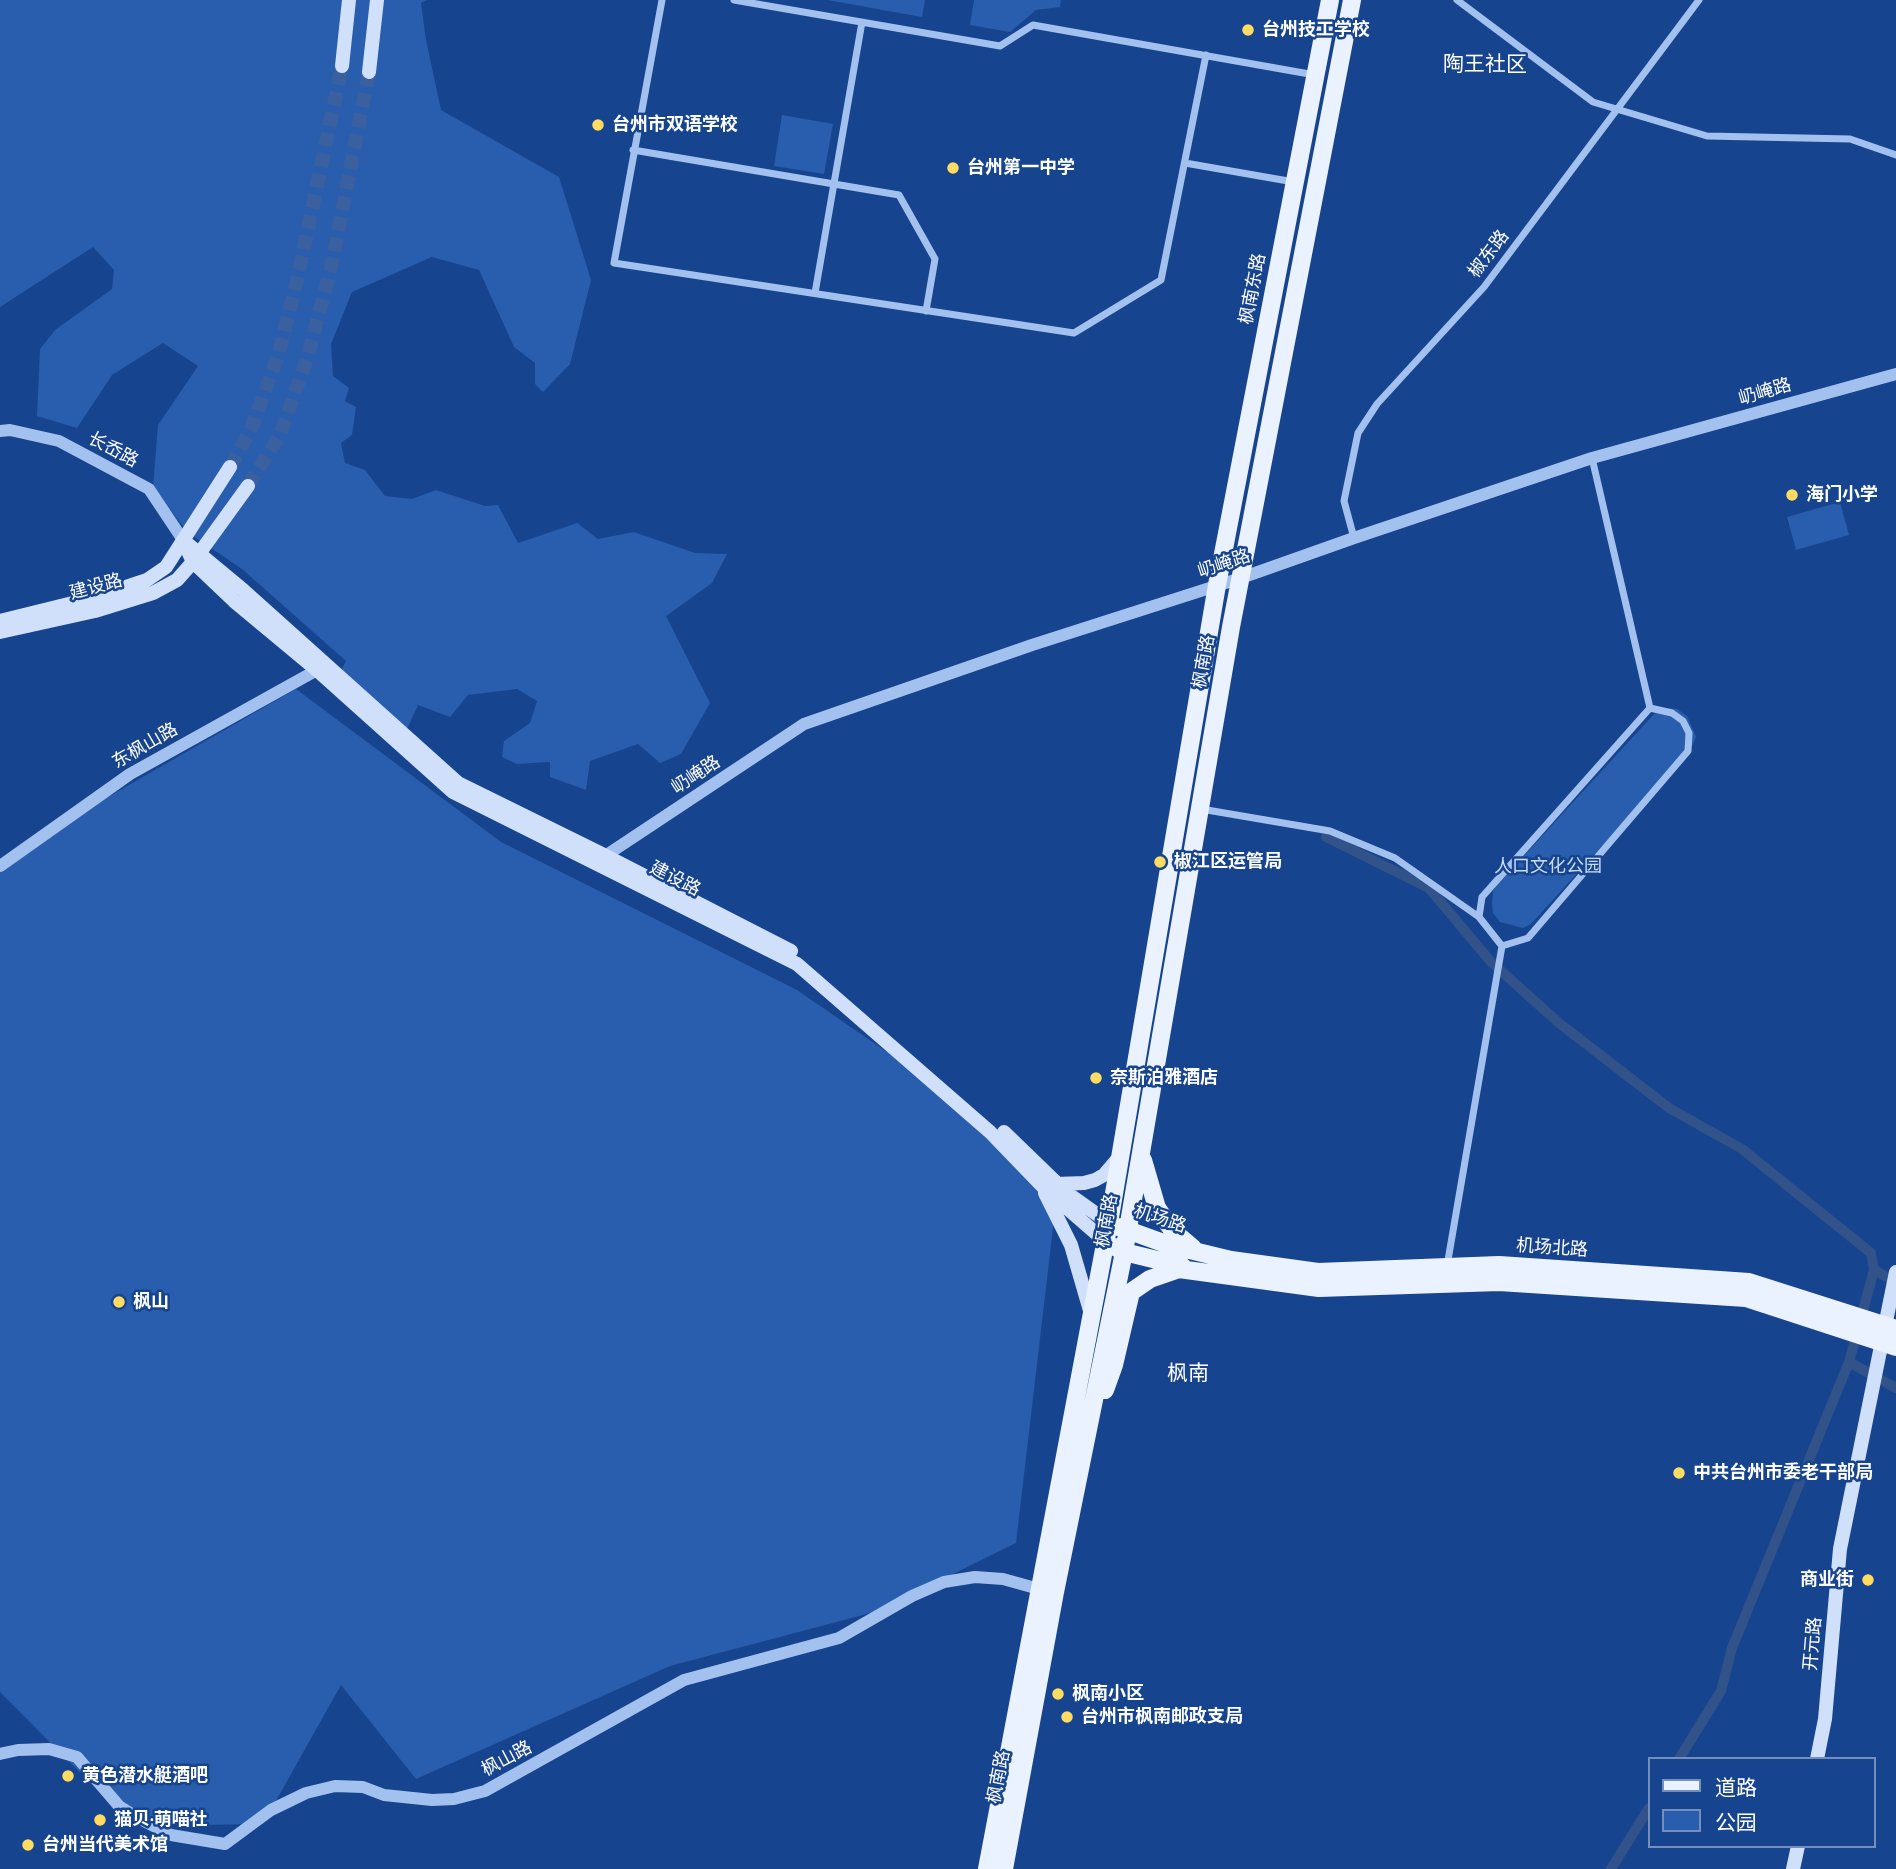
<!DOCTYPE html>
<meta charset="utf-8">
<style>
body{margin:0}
#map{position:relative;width:1896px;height:1869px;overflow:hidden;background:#17448e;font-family:"PT Sans Narrow","Noto Sans SC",sans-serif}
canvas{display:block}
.legend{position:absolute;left:1648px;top:1757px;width:228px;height:91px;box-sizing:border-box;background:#17448e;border:2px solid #748fbb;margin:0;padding:9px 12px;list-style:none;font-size:21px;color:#fff}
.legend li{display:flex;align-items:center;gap:14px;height:35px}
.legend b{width:35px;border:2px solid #748fbb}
</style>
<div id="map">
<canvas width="1896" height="1869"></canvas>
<ul class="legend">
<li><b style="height:9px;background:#ebf2ff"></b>道路</li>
<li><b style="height:19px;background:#295dad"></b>公园</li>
</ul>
</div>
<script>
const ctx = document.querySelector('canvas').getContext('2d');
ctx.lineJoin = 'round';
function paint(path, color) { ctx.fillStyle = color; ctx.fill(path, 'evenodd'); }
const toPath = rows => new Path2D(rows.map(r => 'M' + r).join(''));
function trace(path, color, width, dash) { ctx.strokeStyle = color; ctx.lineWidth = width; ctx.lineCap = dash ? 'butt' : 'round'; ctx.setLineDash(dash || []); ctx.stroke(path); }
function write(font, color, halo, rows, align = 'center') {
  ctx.font = font + ' "PT Sans Narrow","Noto Sans SC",sans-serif'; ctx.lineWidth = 5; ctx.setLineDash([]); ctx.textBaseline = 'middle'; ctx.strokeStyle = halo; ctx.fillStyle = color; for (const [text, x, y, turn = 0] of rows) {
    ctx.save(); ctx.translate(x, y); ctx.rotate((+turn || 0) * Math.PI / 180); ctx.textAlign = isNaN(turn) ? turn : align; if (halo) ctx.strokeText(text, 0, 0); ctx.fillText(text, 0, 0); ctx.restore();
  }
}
const green = toPath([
 [0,0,427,0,421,3,426,40,441,110,559,177,591,280,570,364,543,392,535,384,535,363,514,347,479,270,432,257,352,292,331,344,333,376,349,388,345,401,356,407,352,435,341,443,345,463,365,470,385,496,412,499,436,490,485,506,498,505,518,543,577,523,598,539,634,532,695,553,727,554,712,583,666,616,710,703,681,754,660,763,638,744,590,761,586,790,550,777,550,762,517,764,502,757,504,741,530,723,537,701,517,689,468,695,450,717,418,705,407,729,341,671,346,661,242,569,187,532,153,487,158,425,198,366,163,343,112,375,77,428,37,416,40,349,55,330,112,289,114,270,93,247,0,307],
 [827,0,925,0,922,17],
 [974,0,1061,0,1060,7,1036,10,1010,32,970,25],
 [782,115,833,124,824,174,774,166],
 [1840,502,1849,535,1796,550,1787,517],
 [296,689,501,842,797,990,964,1105,1055,1211,1016,1543,878,1611,670,1666,416,1779,341,1685,263,1824,133,1826,0,1692,0,859],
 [1665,708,1677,709,1687,716,1696,737,1692,747,1531,924,1523,928,1500,922,1493,913,1492,904,1493,891,1498,884,1654,714]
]);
const canal = toPath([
 [1326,837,1429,888,1491,962,1559,1023,1669,1108,1742,1149,1871,1253,1874,1270,1849,1362,1896,1388],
 [1874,1270,1896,1282],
 [1679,1759,1721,1691,1732,1648,1849,1362],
 [1611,1869,1649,1808]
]);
const secondaryTunnel = toPath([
 [230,467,251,429,279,353,300,267,342,66],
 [248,486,280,435,307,359,331,268,369,72]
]);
const minor = toPath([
 [662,0,614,263,1074,333,1161,280,1206,55],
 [734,0,1000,46,1033,25,1315,75],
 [1457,0,1593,102,1707,136,1850,139,1896,155],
 [633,150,899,195,935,259,926,311],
 [1185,163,1294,182],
 [815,293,862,22],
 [1354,538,1344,501,1358,433,1377,404,1484,287,1699,0],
 [1201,809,1330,831,1395,858,1479,917],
 [1502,946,1479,917,1482,897,1650,708],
 [1447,1266,1502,946,1528,938,1688,751,1689,733,1683,721,1672,713,1650,708,1592,458]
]);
const tertiary = toPath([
 [0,431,10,430,59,441,149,489,183,540],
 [599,860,804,724,1032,645,1241,578,1354,538,1592,458,1896,374],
 [0,866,130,774,317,670],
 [0,1754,18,1750,49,1749,77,1757,119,1806,138,1818,171,1835,225,1844,271,1810,306,1793,335,1786,363,1787,384,1795,432,1800,454,1799,485,1791,684,1680,839,1638,912,1596,944,1582,975,1577,1003,1579,1039,1589]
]);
const secondary = toPath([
 [342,66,349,0],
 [369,72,377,0],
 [183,540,193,562,234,601,317,670,453,792,797,964,990,1132,1045,1189,1106,1242],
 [184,541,243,590,458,783,600,853,791,951],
 [0,621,93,598,147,580,166,567,230,467],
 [0,632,95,611,153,593,177,580,193,562,248,486],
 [1004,1132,1067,1193,1109,1223],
 [1056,1184,1084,1183,1095,1180,1104,1175,1121,1155],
 [1045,1193,1071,1245,1091,1314],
 [1817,1759,1825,1719,1840,1549,1896,1272],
 [1793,1869,1798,1846]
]);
const primary = toPath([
 [1143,1160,1157,1208,1173,1231,1193,1248],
 [1119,1227,1169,1245,1231,1260,1318,1272,1499,1265,1749,1282,1896,1329],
 [1115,1247,1124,1252,1182,1266],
 [1105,1390,1114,1365,1131,1292,1150,1279,1179,1269,1319,1288,1499,1282,1746,1298,1896,1347],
 [987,1869,1109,1223,1217,585,1330,0],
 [1004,1869,1055,1592,1124,1252,1231,627,1352,0]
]);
const markers = [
 [1248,30,7,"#ffdb61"],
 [598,125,7,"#ffdb61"],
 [953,168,7,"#ffdb61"],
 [1792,495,7,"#ffdb61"],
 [1160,862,7,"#ffdb61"],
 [1096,1078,7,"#ffdb61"],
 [119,1302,7,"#ffdb61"],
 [1679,1473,7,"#ffdb61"],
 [1868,1580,7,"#ffdb61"],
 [1058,1694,7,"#ffdb61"],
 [1067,1717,7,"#ffdb61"],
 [68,1776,7,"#ffdb61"],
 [100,1820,7,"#ffdb61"],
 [28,1845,7,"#ffdb61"]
];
const poiNames = [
 ["台州技工学校",1262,30],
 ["台州市双语学校",612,125],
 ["台州第一中学",967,168],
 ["海门小学",1806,495],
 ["椒江区运管局",1174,862],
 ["奈斯泊雅酒店",1110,1078],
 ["枫山",133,1302],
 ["中共台州市委老干部局",1693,1473],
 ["商业街",1854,1580,"right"],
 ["枫南小区",1072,1694],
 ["台州市枫南邮政支局",1081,1717],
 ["黄色潜水艇酒吧",82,1776],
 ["猫贝·萌喵社",114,1820],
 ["台州当代美术馆",42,1845]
];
const streetNames = [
 ["椒东路",1489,254,-53],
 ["枫南东路",1253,289,-79],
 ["屷崦路",1765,392,-16],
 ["长岙路",113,450,28],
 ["屷崦路",1224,564,-18],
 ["建设路",96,587,-15],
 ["枫南路",1204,662,-80],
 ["东枫山路",145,746,-30],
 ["屷崦路",696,775,-33],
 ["建设路",675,879,27],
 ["机场路",1160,1219,18],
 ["枫南路",1107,1221,-80],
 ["机场北路",1552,1248,4],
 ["开元路",1813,1644,-85],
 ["枫山路",507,1759,-28],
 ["枫南路",999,1777,-79]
];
const parkNames = [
 ["人口文化公园",1548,867]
];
const quarterNames = [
 ["陶王社区",1485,65],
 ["枫南",1188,1374]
];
paint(green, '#295dad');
trace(canal, '#32538a', 10);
trace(secondaryTunnel, '#3a609f', 14, [14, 7]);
trace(minor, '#a3c1ef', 7);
trace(tertiary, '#a3c1ef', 12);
trace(secondary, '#d0e0fb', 14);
trace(primary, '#ebf2ff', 18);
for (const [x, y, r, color] of markers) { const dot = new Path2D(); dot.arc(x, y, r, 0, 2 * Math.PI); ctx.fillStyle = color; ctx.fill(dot); trace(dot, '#17448e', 2.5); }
write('bold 18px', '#fff', '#17448e', poiNames, 'left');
write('18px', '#fff', '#17448e', streetNames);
write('18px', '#c9ddfb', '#17448e', parkNames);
write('21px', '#fff', '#17448e', quarterNames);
</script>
